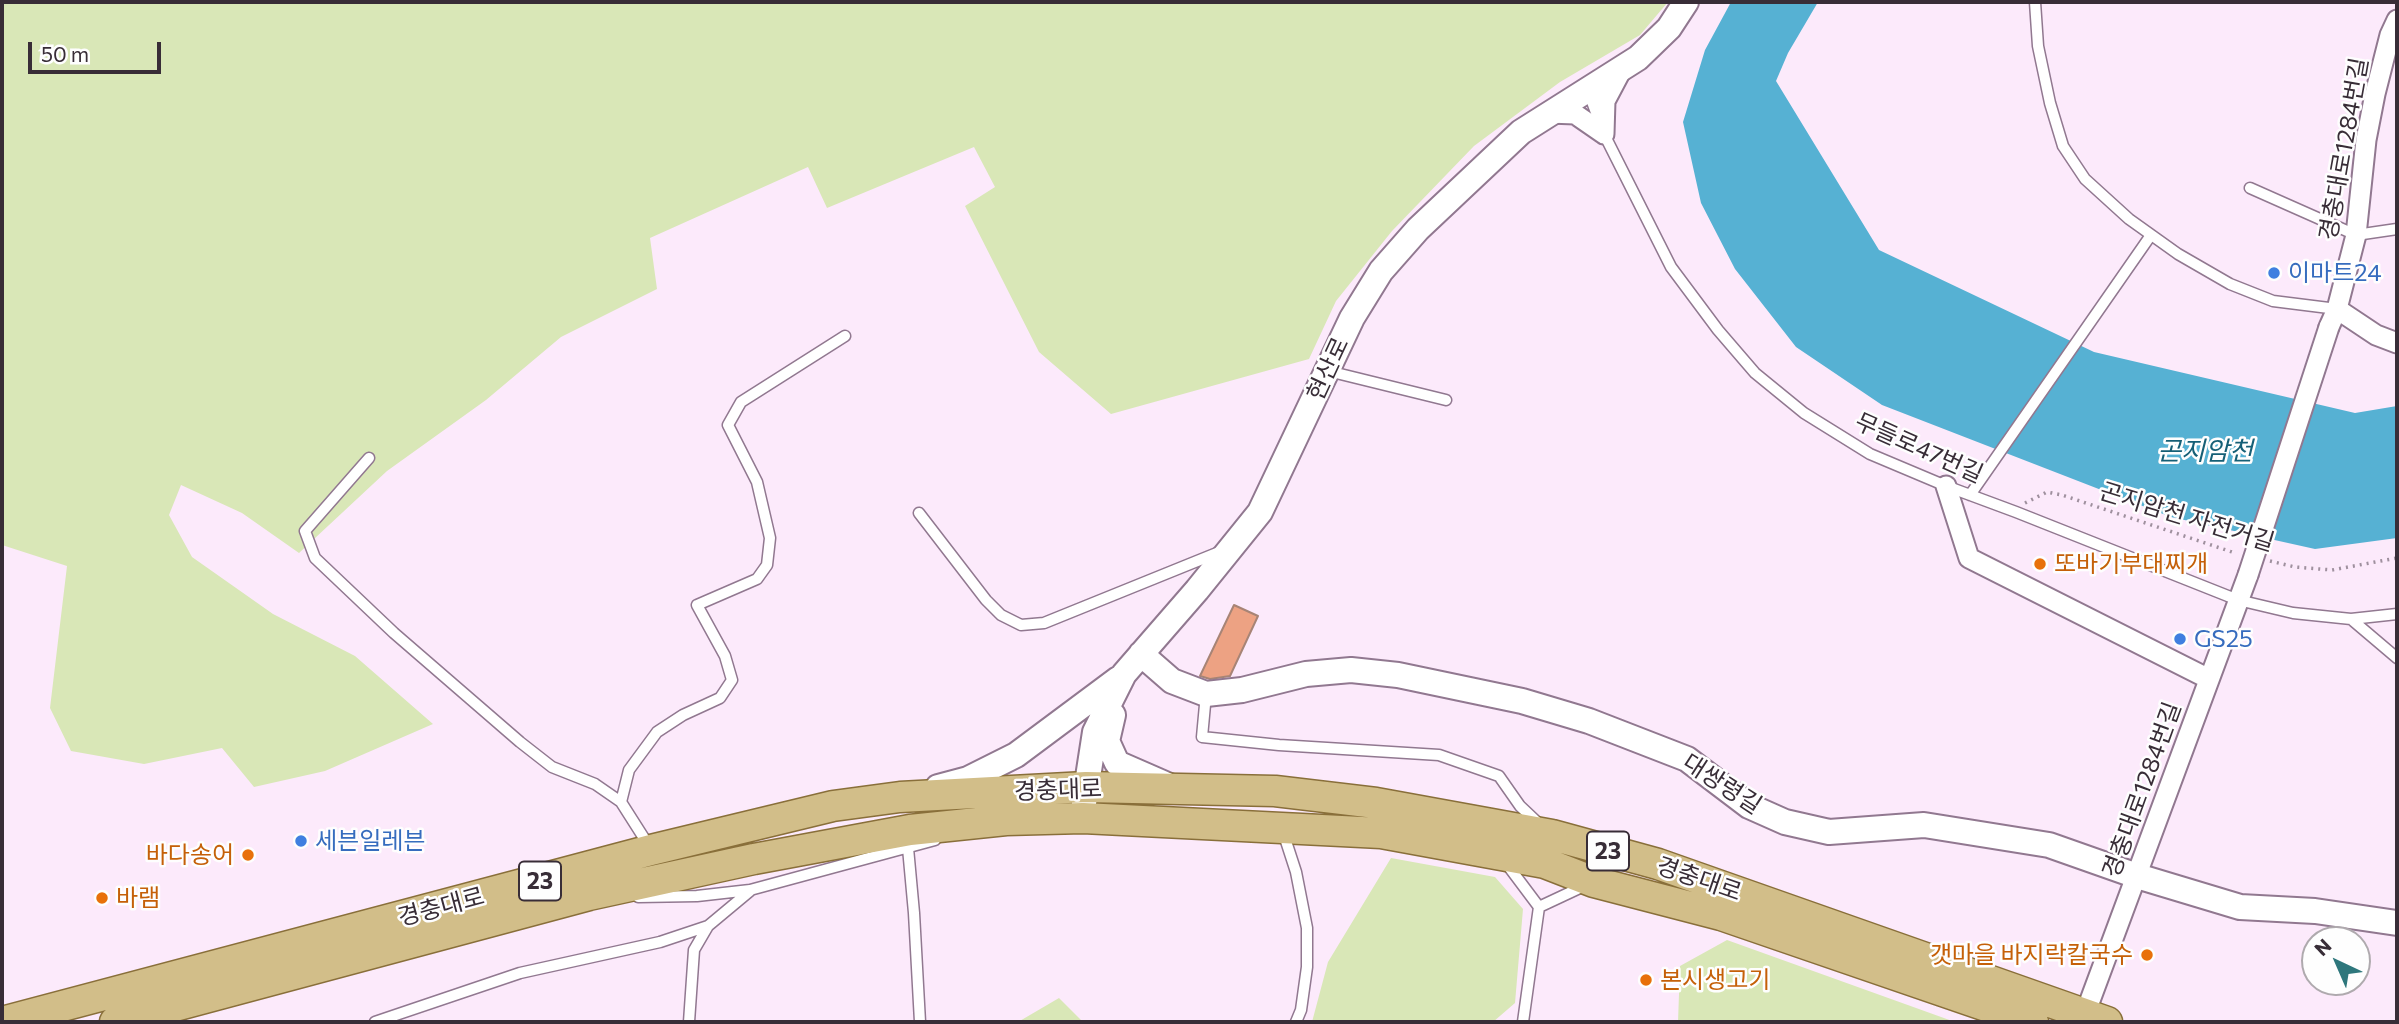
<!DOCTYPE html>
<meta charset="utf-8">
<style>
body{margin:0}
#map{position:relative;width:2399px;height:1024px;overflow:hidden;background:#fceafb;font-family:Commissioner,sans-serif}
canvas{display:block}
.frame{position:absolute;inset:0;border:4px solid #382d37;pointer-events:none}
.north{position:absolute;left:2301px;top:926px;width:70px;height:70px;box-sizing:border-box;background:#fefefe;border:2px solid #afaaae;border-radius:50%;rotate:316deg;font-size:19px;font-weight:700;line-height:28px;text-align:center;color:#382d37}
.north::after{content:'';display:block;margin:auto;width:24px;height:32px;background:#2e777c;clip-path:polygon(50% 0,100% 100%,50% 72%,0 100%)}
.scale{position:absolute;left:28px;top:42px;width:133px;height:32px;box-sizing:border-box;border:4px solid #382d37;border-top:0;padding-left:9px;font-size:21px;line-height:24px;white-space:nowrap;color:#382d37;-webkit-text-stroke:5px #fefefe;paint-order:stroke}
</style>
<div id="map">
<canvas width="2399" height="1024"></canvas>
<div class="frame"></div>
<div class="north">N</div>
<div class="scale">50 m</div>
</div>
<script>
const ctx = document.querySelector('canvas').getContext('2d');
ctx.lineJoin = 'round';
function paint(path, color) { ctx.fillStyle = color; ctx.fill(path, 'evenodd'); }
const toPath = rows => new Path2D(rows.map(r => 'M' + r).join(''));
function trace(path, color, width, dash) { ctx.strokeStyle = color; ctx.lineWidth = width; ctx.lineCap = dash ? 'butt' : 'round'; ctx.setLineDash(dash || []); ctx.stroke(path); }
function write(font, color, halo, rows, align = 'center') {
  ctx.font = font + ' Commissioner,"Noto Sans KR",sans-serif'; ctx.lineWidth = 5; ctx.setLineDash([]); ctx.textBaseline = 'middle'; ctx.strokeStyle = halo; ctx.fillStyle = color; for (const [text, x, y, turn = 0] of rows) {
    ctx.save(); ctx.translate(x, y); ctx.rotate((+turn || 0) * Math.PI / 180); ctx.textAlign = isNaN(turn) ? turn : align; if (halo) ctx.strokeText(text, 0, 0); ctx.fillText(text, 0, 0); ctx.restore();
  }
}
const green = toPath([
 [2,2,1668,2,1640,35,1560,82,1474,146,1392,231,1336,301,1309,359,1111,414,1039,352,965,206,995,187,974,147,827,208,808,167,650,238,657,289,561,337,486,400,387,471,299,553,242,513,181,485,169,515,192,557,273,614,355,656,433,724,325,771,254,787,222,748,144,764,71,751,50,708,67,566,2,545],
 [1391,858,1495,877,1523,909,1515,1003,1493,1022,1312,1022,1328,962],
 [1727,940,1955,1022,1678,1022,1680,966],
 [1059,998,1083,1022,1018,1022]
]);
const water = toPath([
 [1731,2,1818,2,1788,53,1776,81,1879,250,2094,352,2355,413,2397,406,2397,538,2315,549,2171,517,1882,405,1796,347,1735,269,1701,203,1683,122,1705,50]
]);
const building = toPath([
 [1234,605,1258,616,1230,676,1210,679,1200,676,1234,605]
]);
const path = toPath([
 [2025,503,2047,492,2062,495,2235,553],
 [2270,561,2295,567,2332,570,2397,558]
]);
const service = toPath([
 [2035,2,2038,46,2050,103,2063,146,2085,179,2129,219,2178,254,2230,284,2273,301,2337,309],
 [1588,91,1604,134,1671,267,1718,330,1755,373,1804,413,1870,454,1946,486,2016,512,2238,600,2293,613,2351,619,2397,614],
 [2250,188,2356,235,2397,229],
 [1328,371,1446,400],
 [369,458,305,531,315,558,394,633,520,742,552,767,595,784,621,802,649,846],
 [1970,495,2151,235],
 [919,513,986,600,1001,615,1021,625,1044,623,1217,553],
 [2351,619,2397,658],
 [1206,694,1202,737,1279,745,1439,755,1499,776,1520,806,1538,823],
 [621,802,629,770,657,732,683,715,720,698,732,680,725,656,697,605,757,579,767,565,770,538,757,482,728,425,741,402,845,336],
 [1283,832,1296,872,1307,928,1307,967,1301,1010,1296,1022],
 [908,848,914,913,920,1022],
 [1506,863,1539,907,1523,1022],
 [638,897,697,896,750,890,935,840],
 [1539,907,1586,885],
 [375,1022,520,973,660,942,708,926],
 [689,1022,694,950,708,926,750,891]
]);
const minor = toPath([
 [1549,113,1575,114,1604,134],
 [1604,134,1605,101,1623,67],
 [2337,309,2376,335,2397,343],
 [2329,327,2337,309,2356,235,2366,140,2375,94,2390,35,2397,20],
 [1946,486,1969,558,2209,679],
 [2082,1022,2248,575]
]);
const tertiary = toPath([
 [1141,654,1172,681,1206,694,1242,690,1306,674,1351,670,1398,675,1522,701,1589,721,1687,759,1749,806,1785,822,1829,832,1924,825,2049,845,2137,876,2240,907,2315,911,2397,923],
 [1113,715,1107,741,1117,763,1172,787],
 [938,787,968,779,1016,755,1118,679],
 [1084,803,1095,732,1124,674,1197,590,1260,512,1352,318,1381,271,1418,229,1521,132,1638,58,1669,28,1686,2]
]);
const primary = toPath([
 [2,1022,651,850,833,806,900,797,1086,787,1275,791,1376,803,1552,835,1658,864,2107,1022],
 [115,1022,589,895,754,859,910,830,1006,820,1083,818,1381,833,1545,863,1594,882,1721,915,2033,1022]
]);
const minorBridge = toPath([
 [2248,575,2329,327]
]);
const markers = [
 [2274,273,7,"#3f7fe0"],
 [2040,564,7,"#e8710a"],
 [2180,639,7,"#3f7fe0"],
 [301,841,7,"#3f7fe0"],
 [248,855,7,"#e8710a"],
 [102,898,7,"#e8710a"],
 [2147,955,7,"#e8710a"],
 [1646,980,7,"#e8710a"]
];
const shields = [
 [1608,851,42],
 [540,881,42]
];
const shieldNames = [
 ["23",1608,851],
 ["23",540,881]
];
const streetNames = [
 ["경충대로1284번길",2344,149,-80],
 ["현산로",1328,369,-65],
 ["무들로47번길",1919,448,24],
 ["곤지암천 자전거길",2187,517,17],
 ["대쌍령길",1722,784,33],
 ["경충대로",1058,790,-2],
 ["경충대로1284번길",2142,790,-70],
 ["경충대로",1699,879,19],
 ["경충대로",441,907,-15]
];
const shopNames = [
 ["이마트24",2288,273],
 ["GS25",2194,639],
 ["세븐일레븐",315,841]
];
const foodNames = [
 ["또바기부대찌개",2054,564],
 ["바다송어",234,855,"right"],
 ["바램",116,898],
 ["갯마을 바지락칼국수",2133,955,"right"],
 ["본시생고기",1660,980]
];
const waterNames = [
 ["곤지암천",2205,451]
];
paint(green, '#d9e7b7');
paint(water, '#56b1d3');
paint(building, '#eda283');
trace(building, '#a78476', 2);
trace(service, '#917890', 13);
trace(minor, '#917890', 23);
trace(tertiary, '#917890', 28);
trace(primary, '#896f3a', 33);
trace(path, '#9f909e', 3.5, [2, 5]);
trace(service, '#fff', 10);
trace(minor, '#fff', 19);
trace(tertiary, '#fff', 24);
trace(primary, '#d2be89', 30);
trace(minorBridge, '#917890', 23, []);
trace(minorBridge, '#fff', 19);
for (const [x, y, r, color] of markers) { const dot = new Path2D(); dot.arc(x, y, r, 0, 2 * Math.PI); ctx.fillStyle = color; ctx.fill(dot); trace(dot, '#fefefe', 2.5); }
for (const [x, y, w] of shields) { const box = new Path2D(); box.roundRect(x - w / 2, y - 19.5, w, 39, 5); ctx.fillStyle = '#fefefe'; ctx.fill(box); trace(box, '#382d37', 2); }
write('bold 23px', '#382d37', null, shieldNames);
write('24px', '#382d37', '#fefefe', streetNames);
write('24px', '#366cbe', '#fefefe', shopNames, 'left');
write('24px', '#c56008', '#fefefe', foodNames, 'left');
write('italic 26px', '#155f76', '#fefefe', waterNames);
</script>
